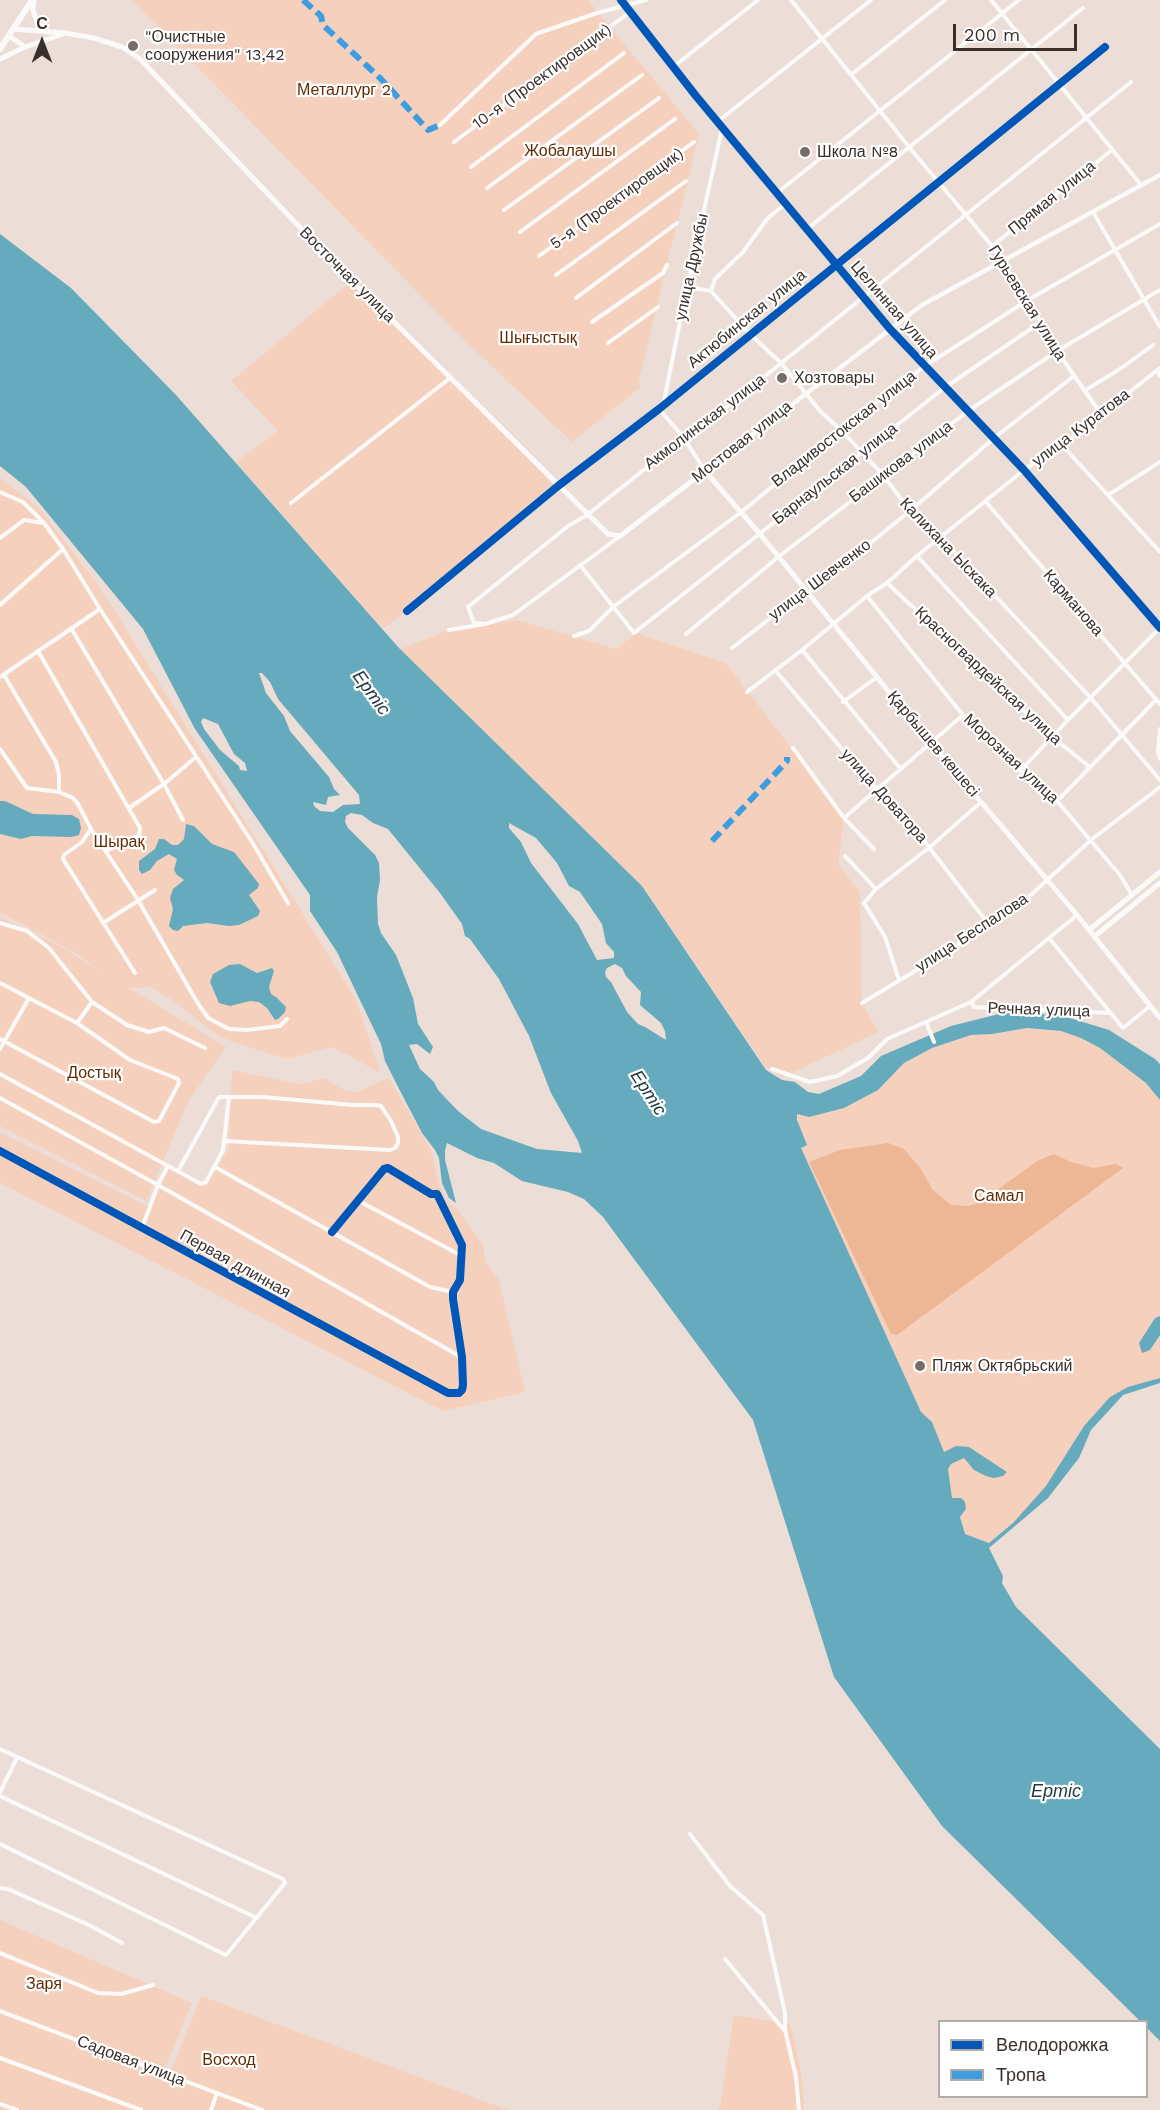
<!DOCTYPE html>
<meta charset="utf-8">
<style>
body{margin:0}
#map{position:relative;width:1160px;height:2110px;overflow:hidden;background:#ecded6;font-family:"Work Sans",sans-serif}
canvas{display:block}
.legend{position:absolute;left:938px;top:2020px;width:210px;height:78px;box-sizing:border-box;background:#fff;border:2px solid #b0acaa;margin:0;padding:8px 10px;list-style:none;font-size:18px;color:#3a2f2a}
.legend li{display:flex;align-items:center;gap:12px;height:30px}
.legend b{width:30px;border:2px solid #b0acaa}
.north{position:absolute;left:12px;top:12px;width:60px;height:60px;-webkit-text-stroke:4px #fff;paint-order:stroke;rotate:0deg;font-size:16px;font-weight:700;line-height:24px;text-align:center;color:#3a2f2a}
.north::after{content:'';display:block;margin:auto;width:21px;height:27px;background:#3a2f2a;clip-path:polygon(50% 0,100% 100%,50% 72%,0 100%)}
.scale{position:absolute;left:953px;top:24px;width:124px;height:27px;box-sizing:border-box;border:3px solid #3a2f2a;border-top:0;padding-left:8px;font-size:18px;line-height:21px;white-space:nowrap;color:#3a2f2a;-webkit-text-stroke:4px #fff;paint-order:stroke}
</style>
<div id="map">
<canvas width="1160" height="2110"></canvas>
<ul class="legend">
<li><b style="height:8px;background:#0057b8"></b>Велодорожка</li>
<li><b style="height:8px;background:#3e9de1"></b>Тропа</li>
</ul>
<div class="north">С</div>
<div class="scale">200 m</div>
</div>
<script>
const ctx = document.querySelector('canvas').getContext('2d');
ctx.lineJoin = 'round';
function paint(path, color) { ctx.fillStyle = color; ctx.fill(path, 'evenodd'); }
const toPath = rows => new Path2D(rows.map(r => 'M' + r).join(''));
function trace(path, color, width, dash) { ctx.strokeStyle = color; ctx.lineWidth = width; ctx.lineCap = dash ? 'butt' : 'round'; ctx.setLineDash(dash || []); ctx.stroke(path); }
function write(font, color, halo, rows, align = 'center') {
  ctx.font = font + ' "Work Sans",sans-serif'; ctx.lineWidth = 4.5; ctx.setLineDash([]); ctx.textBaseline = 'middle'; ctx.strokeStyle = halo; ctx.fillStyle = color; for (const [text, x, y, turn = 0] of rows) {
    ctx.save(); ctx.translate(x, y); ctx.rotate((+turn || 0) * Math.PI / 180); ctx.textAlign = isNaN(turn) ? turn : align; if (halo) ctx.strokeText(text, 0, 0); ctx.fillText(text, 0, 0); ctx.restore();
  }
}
const green = toPath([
 [132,0,588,0,699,134,638,383,641,387,572,442,463,339],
 [355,278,559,491,383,629,236,462,278,431,231,381],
 [0,478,39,508,101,589,355,998,381,1074,349,1055,330,1047,288,1059,254,1049,218,1036,175,1002,151,987,129,988,226,1047,189,1100,146,1201,0,1126,0,917,58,945,99,970,79,955,0,912],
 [517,620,616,649,636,633,726,663,844,817,838,864,860,892,862,1004,879,1032,783,1077,765,1067,642,886,400,649,447,631],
 [1027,1028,1061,1031,1081,1038,1100,1048,1146,1083,1160,1100,1160,1316,1155,1318,1150,1350,1160,1335,1160,1378,1128,1387,1084,1426,1046,1486,1013,1523,989,1543,965,1534,960,1517,966,1509,952,1499,948,1469,951,1464,965,1458,974,1470,994,1478,1003,1476,1007,1472,969,1447,944,1453,932,1422,921,1413,801,1148,797,1114,809,1117,844,1108,878,1090,904,1063,932,1048,971,1035,992,1034],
 [232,1070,300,1084,324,1078,344,1090,356,1092,389,1078,431,1150,439,1183,447,1202,457,1209,483,1245,485,1261,499,1280,525,1392,443,1411,0,1183,0,1132,149,1207,168,1166,206,1186,229,1148],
 [0,1920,192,2003,163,2073,0,2011],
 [201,1996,508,2110,0,2110,0,2013,169,2076],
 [734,2015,790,2024,801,2071,804,2110,718,2110,720,2107]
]);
const forest = toPath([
 [888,1143,904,1149,921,1169,932,1189,951,1205,969,1206,981,1202,1037,1161,1054,1154,1071,1162,1093,1168,1116,1164,1123,1168,897,1335,891,1334,809,1162,840,1150]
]);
const water = toPath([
 [0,234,71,288,176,395,399,648,642,886,766,1070,782,1080,795,1082,808,1092,819,1094,861,1076,881,1056,951,1026,1003,1013,1060,1015,1109,1030,1155,1059,1160,1064,1160,1100,1146,1083,1100,1048,1081,1038,1061,1031,1027,1028,992,1034,971,1035,932,1048,904,1063,878,1090,844,1108,809,1117,797,1114,797,1120,807,1145,801,1148,921,1412,932,1422,944,1452,956,1446,969,1447,1007,1472,1003,1476,994,1478,986,1476,974,1470,964,1458,951,1464,948,1469,952,1498,961,1498,965,1502,966,1509,960,1517,965,1534,989,1543,1013,1523,1046,1486,1084,1426,1110,1397,1128,1387,1160,1378,1160,1383,1123,1395,1091,1430,1079,1458,1048,1498,989,1548,1003,1576,1002,1583,1016,1607,1160,1749,1160,2041,1147,2028,1146,2022,1140,2021,942,1826,834,1677,753,1420,603,1217,584,1199,568,1192,522,1181,494,1163,477,1158,447,1143,445,1151,445,1160,456,1203,449,1198,442,1183,439,1158,435,1150,422,1133,395,1081,385,1061,381,1044,337,952,310,911,310,895,195,729,143,629,26,487,0,466],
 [259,673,262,673,270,682,278,699,359,795,360,804,343,805,333,812,320,811,314,806,313,802,326,805,328,797,340,795,334,789,329,777,290,731,284,716,266,693],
 [203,718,218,724,234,754,245,763,247,771,240,770,239,766,220,750,204,729,201,722],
 [351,813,362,815,373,823,388,829,440,893,462,924,465,936,470,939,499,979,529,1036,551,1093,578,1141,582,1153,537,1149,481,1129,458,1111,438,1090,434,1082,420,1069,409,1045,417,1044,430,1054,433,1047,418,1024,413,998,396,955,381,933,378,924,377,897,380,880,379,863,375,855,348,828,345,822,346,816],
 [509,823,536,838,557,863,569,886,580,892,602,924,606,943,614,952,614,958,597,960,578,924,531,863,521,842,509,828],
 [615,964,622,968,626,976,641,992,640,1005,661,1023,665,1031,666,1040,645,1027,638,1024,627,1012,611,982,606,977,605,972,607,968],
 [0,801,5,801,33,814,72,815,79,819,81,828,79,835,72,837,32,836,21,839,0,834],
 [186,824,194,826,212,844,234,852,259,884,258,888,249,895,260,911,258,916,239,925,229,926,207,923,183,926,178,931,173,930,169,926,173,909,170,898,173,889,184,880,177,875,174,870,177,859,169,854,157,861,150,870,142,874,139,870,139,861,155,849,159,839,164,839,172,845,178,845,184,839],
 [240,964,257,973,272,968,274,971,269,987,271,994,277,998,286,1007,285,1012,278,1019,275,1020,267,1008,259,1002,250,1001,230,1006,219,1003,210,982,213,974,229,965],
 [1160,1316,1160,1335,1150,1350,1142,1353,1139,1343,1155,1318]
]);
const minor = toPath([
 [621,0,696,96,890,329,1024,470,1160,628],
 [791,0,909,147,992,246,1028,300,1057,351,1101,414],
 [991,0,1141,185],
 [673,67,758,0],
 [852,74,945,0],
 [717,122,871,0],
 [440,125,536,34,597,13,646,0],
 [454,142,630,12],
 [471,167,624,53],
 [487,188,642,75],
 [777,193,1019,0],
 [504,210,659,98],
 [1093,212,1160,327],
 [807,229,1083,8],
 [520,232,675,119],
 [992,246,1112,150],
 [539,256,694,142],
 [556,275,686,181],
 [687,287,711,291,750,334,781,363,821,412,841,430,883,475,910,511,940,537,1090,697,1160,780],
 [711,291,715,279,743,252,767,219,786,203],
 [576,298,677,223],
 [592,322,663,273,667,265],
 [608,343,658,307],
 [1157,370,1160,376],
 [1084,391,1120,369,1153,345],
 [663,406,687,287,722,129],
 [659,409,684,438,705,471],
 [1062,445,1160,552],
 [0,492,23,502,44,523,63,549,100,609,252,842,288,903],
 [1108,495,1160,462],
 [986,502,1160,704],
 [291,503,450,378],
 [0,538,24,520,44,523],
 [917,556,1068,720],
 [580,565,634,633,944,388,1041,322],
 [887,583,1052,737,1090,767],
 [867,596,975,730,1020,771,1032,776,1057,801,1120,875,1132,895],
 [0,605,63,549],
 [407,611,558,486,659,409,1105,47],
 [485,624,474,623,468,607,568,526,587,515,684,438,698,430,1131,82],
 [71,628,164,784,183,820],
 [449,630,485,624,513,615,619,537],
 [686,634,777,558,968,411,1057,351,1160,290],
 [574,636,589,631,613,607,740,513,841,430,925,366,1028,300,1160,224],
 [732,648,791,602,808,593,910,511,994,438,1074,376],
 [802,650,900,768],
 [38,651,140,828,139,835,106,851],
 [775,670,875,788,878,787,904,815,990,926],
 [4,675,56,762,59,775,59,792],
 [0,677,100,609],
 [747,692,802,650,867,596,887,583,917,556,1024,470,1062,445,1160,368],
 [843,702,877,677],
 [1160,729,1158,752,1160,759],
 [793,748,844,818,874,849],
 [0,749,27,788,59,792,73,798,78,804,91,829,138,900,197,1002,208,1018,229,1029,247,1030,280,1026,287,1019],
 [1020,771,1068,720,1160,628],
 [1057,801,1156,700],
 [129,808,164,784,196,757],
 [844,818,963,715],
 [91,829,82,842,64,855,63,859,135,973],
 [845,856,876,889,864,903,885,937,899,980],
 [876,889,930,847,981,802],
 [0,923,27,931,49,948,92,1002,127,1025,149,1032,164,1028,205,1048],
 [103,923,155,890],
 [1049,938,1123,1028,1150,1006],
 [0,983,77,1023,130,1060,178,1079,179,1083,159,1121,154,1122,0,1039],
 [971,1002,974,1007,1111,1013],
 [862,1003,958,945,1021,904,1091,840,1160,787],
 [926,1022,934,1042],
 [77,1023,92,1002],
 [0,1049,29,998],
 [772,1069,810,1082,837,1076,868,1058,887,1039,971,1002,1077,915],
 [0,1074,201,1184,206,1182,223,1150,229,1097],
 [0,1098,158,1185,461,1357],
 [0,1151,448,1393,459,1393,462,1390,463,1385,462,1357,453,1299,453,1292,460,1280,462,1245,437,1194,431,1194,388,1168,384,1169,332,1232],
 [215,1167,430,1287,453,1292],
 [178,1171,219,1097,263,1097,353,1105,376,1105,381,1106,391,1121,398,1137,398,1143,395,1148,390,1150,225,1141],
 [357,1200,462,1256],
 [142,1228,158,1185,168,1166],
 [0,1749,283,1879,285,1883,226,1955,0,1844],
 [0,1792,17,1758],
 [0,1796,257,1918],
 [690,1834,730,1886,763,1915,785,2013,785,2030,796,2077,799,2110],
 [0,1888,8,1889,89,1925,122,1943],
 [0,1953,98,1993,121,1994,153,1985],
 [725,1959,784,2030],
 [0,2011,262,2110],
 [0,2058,141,2110],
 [0,2104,17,2110],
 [211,2110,217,2093]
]);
const tertiary = toPath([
 [705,471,922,305,1160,175]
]);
const secondary = toPath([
 [34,0,33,10,37,22,49,32],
 [13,29,65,33,94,38,122,47,140,59,347,277,377,305,608,534,620,536,705,471,760,534,930,742,1077,915,1160,1018],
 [9,36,25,47],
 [0,59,25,47,63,34],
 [1089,930,1160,872],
 [1095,936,1160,883]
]);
const trunk = toPath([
 [0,49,32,0]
]);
const quiet = toPath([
 [303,0,321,16,323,25,381,79,428,130,440,125],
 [712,841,787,761,787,757]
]);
const cycleway = toPath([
 [621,0,696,96,890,329,1024,470,1160,628],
 [407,611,558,486,659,409,1105,47],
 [0,1151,448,1393,459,1393,462,1390,463,1385,462,1357,453,1299,453,1292,460,1280,462,1245,437,1194,431,1194,388,1168,384,1169,332,1232]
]);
const markers = [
 [133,46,6,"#786c66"],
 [805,152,6,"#786c66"],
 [782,378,6,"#786c66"],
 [920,1366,6,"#786c66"]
];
const poiNames = [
 ["\"Очистные",145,37],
 ["сооружения\" 13,42",145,55],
 ["Школа №8",817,152],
 ["Хозтовары",794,378],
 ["Пляж Октябрьский",932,1366]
];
const streetNames = [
 ["10-я (Проектировщик)",542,77,-36],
 ["Прямая улица",1052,198,-39],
 ["5-я (Проектировщик)",617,199,-36],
 ["улица Дружбы",692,267,-78],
 ["Восточная улица",347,275,45],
 ["Гурьевская улица",1027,303,58],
 ["Целинная улица",894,310,49],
 ["Актюбинская улица",747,319,-39],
 ["Акмолинская улица",705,422,-37],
 ["улица Куратова",1081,428,-37],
 ["Владивостокская улица",844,429,-38],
 ["Мостовая улица",742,442,-38],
 ["Башикова улица",901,462,-37],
 ["Барнаульская улица",835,474,-38],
 ["Калихана Ыскака",948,548,46],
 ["улица Шевченко",820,580,-37],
 ["Карманова",1073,603,49],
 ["Красногвардейская улица",988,676,43],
 ["Қарбышев көшесі",933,744,50],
 ["Морозная улица",1011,759,43],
 ["улица Доватора",884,796,48],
 ["улица Беспалова",972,933,-33],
 ["Речная улица",1039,1010,2],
 ["Первая длинная",235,1264,29],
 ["Садовая улица",131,2061,21]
];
const parkNames = [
 ["Металлург 2",344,90],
 ["Жобалаушы",570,151],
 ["Шығыстық",538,338],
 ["Шырақ",119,842],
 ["Достық",94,1073],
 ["Самал",999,1196],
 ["Заря",44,1984],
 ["Восход",229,2060]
];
const waterNames = [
 ["Ертіс",371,693,54],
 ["Ертіс",648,1093,57],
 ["Ертіс",1056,1792]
];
paint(green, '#f5d1bd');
paint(forest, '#edb695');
paint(water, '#65aabd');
trace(minor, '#fcfaf9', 4);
trace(tertiary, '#fcfaf9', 4.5);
trace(secondary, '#fcfaf9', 5);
trace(trunk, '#fcfaf9', 6);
trace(quiet, '#3e9de1', 6, [12, 6]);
trace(cycleway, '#0057b8', 8);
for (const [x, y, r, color] of markers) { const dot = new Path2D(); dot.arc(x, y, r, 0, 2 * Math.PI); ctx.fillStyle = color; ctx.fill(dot); trace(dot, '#fff', 2); }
write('16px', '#3a2f2a', '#fff', poiNames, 'left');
write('16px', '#3a2f2a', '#fff', streetNames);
write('16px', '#632b00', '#fff', parkNames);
write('italic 18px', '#233941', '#fff', waterNames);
</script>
